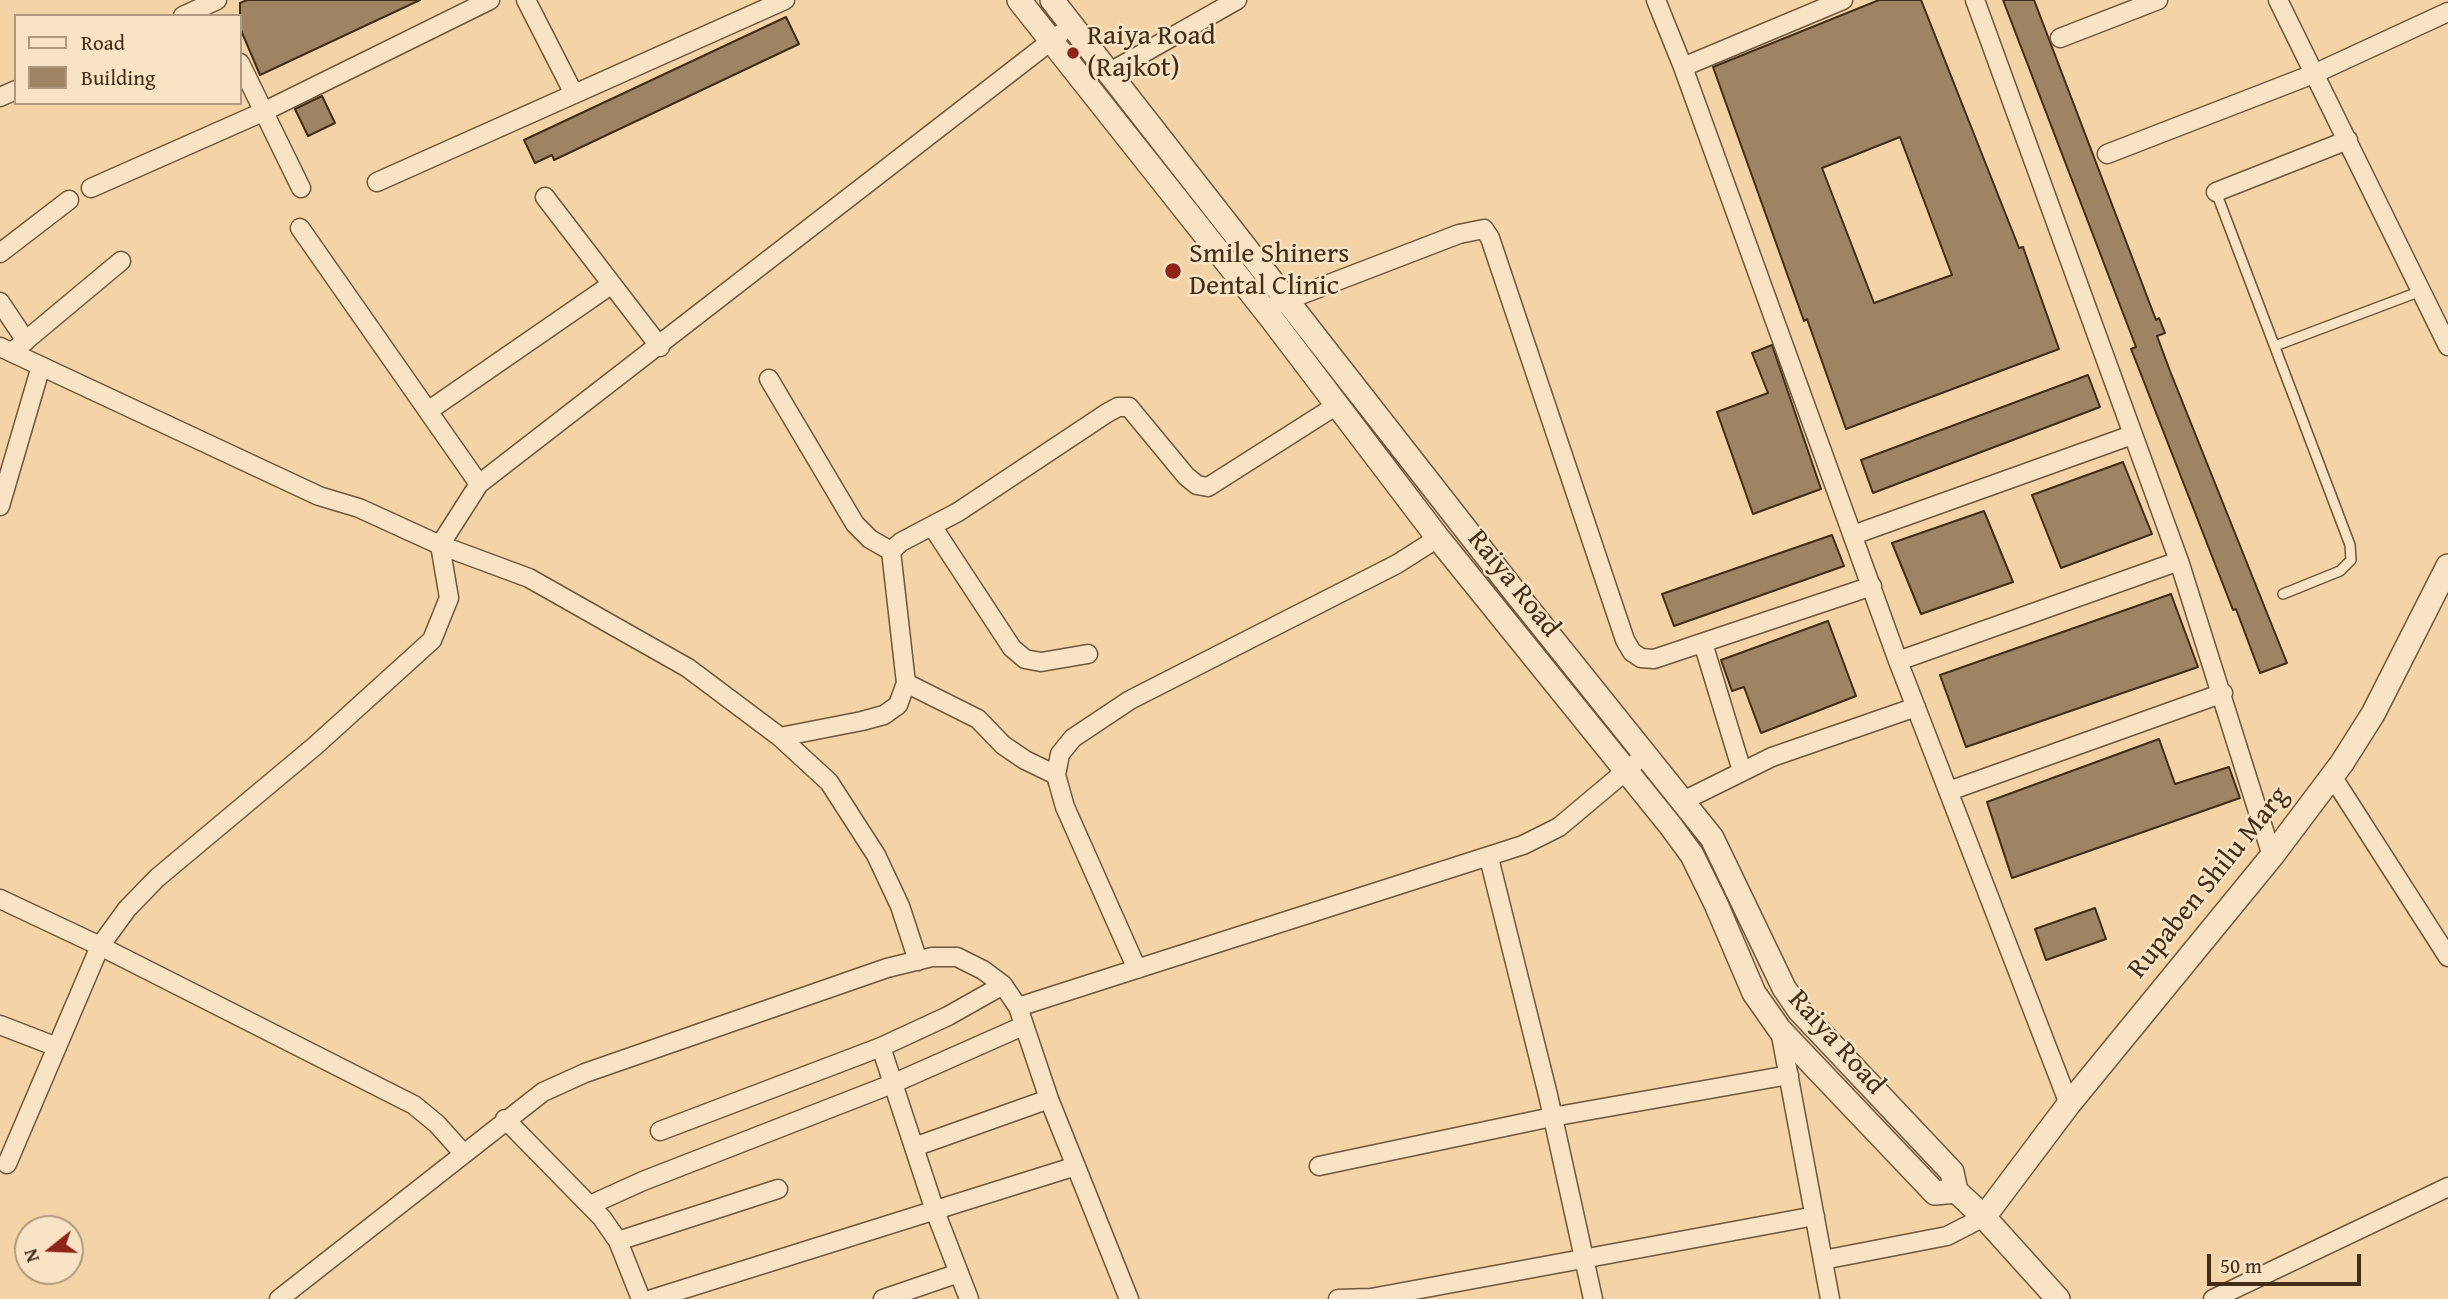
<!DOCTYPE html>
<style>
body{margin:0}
#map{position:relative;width:2448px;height:1299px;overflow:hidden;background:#f4d4a6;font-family:"Gentium Book Plus",serif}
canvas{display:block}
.legend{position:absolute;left:14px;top:14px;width:228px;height:91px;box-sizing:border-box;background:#f8e3c5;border:2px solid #af9a80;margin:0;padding:9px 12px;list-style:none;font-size:21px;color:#412d18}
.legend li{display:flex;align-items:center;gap:14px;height:35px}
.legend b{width:35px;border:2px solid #af9a80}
.north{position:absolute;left:14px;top:1215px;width:70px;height:70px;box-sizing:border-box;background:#f8e3c5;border:2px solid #af9a80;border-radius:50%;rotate:252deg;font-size:19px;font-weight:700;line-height:28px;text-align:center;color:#412d18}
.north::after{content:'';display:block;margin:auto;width:24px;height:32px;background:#8f2418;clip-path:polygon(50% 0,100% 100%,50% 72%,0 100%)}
.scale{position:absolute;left:2207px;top:1254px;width:154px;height:32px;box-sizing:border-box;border:4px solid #412d18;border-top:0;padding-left:9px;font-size:21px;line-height:24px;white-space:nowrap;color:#412d18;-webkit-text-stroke:5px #f8e3c5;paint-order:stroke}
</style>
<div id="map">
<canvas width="2448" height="1299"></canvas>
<ul class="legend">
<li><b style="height:9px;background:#f8e3c5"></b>Road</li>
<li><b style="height:19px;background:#9e8462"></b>Building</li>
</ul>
<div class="north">N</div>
<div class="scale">50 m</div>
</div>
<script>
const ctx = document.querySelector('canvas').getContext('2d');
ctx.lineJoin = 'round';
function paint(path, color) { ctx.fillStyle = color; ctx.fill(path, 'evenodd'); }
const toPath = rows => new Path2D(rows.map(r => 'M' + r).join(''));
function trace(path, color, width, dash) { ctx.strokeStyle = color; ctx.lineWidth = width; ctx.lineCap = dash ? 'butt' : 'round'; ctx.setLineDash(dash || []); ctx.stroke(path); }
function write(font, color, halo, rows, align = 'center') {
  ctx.font = font + ' "Gentium Book Plus",serif'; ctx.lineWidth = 5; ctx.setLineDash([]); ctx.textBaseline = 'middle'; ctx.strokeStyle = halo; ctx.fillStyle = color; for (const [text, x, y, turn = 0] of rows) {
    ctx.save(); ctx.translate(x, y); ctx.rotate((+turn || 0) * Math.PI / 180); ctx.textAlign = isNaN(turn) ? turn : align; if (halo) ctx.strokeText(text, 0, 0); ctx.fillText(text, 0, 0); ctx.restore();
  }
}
const building = toPath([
 [247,0,420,0,260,75,240,28,240,3,247,0],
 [1879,0,1921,0,2019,248,2023,247,2059,349,1846,429,1807,319,1804,321,1713,67,1879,0],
 [1900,137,1952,275,1874,303,1822,168,1900,137],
 [2003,0,2034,0,2156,320,2159,318,2165,333,2157,336,2170,371,2287,663,2260,673,2236,609,2233,610,2137,364,2131,349,2136,347,2003,0],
 [786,17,799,44,554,160,552,155,535,163,524,140,786,17],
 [322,96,335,123,308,136,295,109,322,96],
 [1772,345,1821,489,1753,514,1717,412,1768,393,1752,353,1772,345],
 [2088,375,2100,407,1873,493,1861,460,2088,375],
 [2123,462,2152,534,2061,568,2032,495,2123,462],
 [1984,511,2013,582,1921,614,1892,543,1984,511],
 [1832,535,1844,566,1674,626,1662,594,1832,535],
 [2171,594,2198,667,1966,747,1940,675,2171,594],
 [1828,621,1856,696,1761,733,1744,687,1732,691,1721,660,1828,621],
 [2159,739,2175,784,2229,767,2240,798,2012,878,1987,802,2159,739],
 [2095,908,2106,939,2046,960,2035,929,2095,908]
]);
const service = toPath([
 [2216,192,2350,545,2351,560,2340,571,2283,594],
 [2275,346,2421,291]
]);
const minor = toPath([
 [526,0,574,94],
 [1656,0,1683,67,1898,661,2069,1104],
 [1975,0,2179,561,2272,856],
 [2278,0,2448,346],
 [183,16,217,0],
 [2060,38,2158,0],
 [240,63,301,188],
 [1683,67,1843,0],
 [1110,72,1237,0],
 [0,97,16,90],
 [2107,154,2316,73,2448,12],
 [377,182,785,0],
 [91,188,265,111,490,0],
 [2216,192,2348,140],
 [545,197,660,347],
 [300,228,479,484],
 [0,253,69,200],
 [0,302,26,341],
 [1277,304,1459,234,1484,229,1490,238,1625,640,1632,652,1641,658,1654,659,1872,586],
 [0,347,319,496,359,508,440,545,529,578,688,668,780,737,829,782,876,855,900,906,918,961],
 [12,352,121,261],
 [769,379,855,524,870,539,891,551],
 [428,411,612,284],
 [0,506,41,366],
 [932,526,1012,648,1025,659,1041,662,1088,654],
 [1853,535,2132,435],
 [1703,643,1742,771],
 [1898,661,2179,561],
 [906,683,978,719,1003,745,1025,760,1056,775],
 [780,737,862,721,884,715,898,705,906,683,891,551,901,542,958,512,1107,413,1118,407,1129,407,1186,476,1197,485,1208,487,1337,405],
 [2332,776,2448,957],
 [1949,791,2223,693],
 [1683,801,1772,757,1916,707],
 [1489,858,1548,1095,1593,1299],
 [0,899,100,946,414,1105,437,1124,463,1153],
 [1137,969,1065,807,1056,775,1060,754,1073,738,1130,700,1397,564,1438,538],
 [1018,1007,1523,845,1559,827,1634,764],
 [0,1025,57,1047],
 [1780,1030,1830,1299],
 [881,1047,935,1211,969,1299],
 [505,1119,602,1218,618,1241,641,1299],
 [660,1131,881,1047,948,1016,1003,985],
 [917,1146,1049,1099],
 [7,1164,100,946,127,909,157,878,315,746,432,640,449,598,440,545,479,484,1060,34],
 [1319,1166,1552,1117,1789,1075],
 [590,1205,643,1181,892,1084,1023,1026],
 [618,1241,778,1189],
 [1823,1260,1947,1236,1984,1217],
 [279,1299,543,1092,585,1073,887,968,932,957,957,957,983,970,1003,985,1018,1007,1049,1099,1129,1299],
 [652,1299,1076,1166],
 [883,1299,959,1273],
 [1338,1299,1371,1298,1815,1216],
 [2213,1299,2448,1187]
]);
const tertiary = toPath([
 [1019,0,1271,318,1438,538,1670,825,1692,855,1716,904,1754,993,1780,1030,1935,1193,1956,1191],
 [1052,0,1514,591,1712,838,1784,988,1799,1010,1952,1172,1956,1191,1984,1217,2058,1299],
 [1984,1217,2069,1104,2272,856,2342,763,2373,714,2448,566]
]);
const markers = [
 [1073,53,7,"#8f2418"],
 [1173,271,9,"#8f2418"]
];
const poiNames = [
 ["Raiya Road",1087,37],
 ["(Rajkot)",1087,69],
 ["Smile Shiners",1189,255],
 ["Dental Clinic",1189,287]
];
const streetNames = [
 ["Raiya Road",1513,584,51],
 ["Rupaben Shilu Marg",2209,883,-51],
 ["Raiya Road",1836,1043,48]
];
paint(building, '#9e8462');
trace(building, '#412d18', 2);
trace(service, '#6e573c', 12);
trace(minor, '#6e573c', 21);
trace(tertiary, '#6e573c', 26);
trace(service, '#f8e3c5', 9);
trace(minor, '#f8e3c5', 18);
trace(tertiary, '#f8e3c5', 23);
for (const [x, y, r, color] of markers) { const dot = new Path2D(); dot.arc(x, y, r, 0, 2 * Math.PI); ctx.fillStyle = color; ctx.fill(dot); trace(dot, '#f8e3c5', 2.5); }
write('28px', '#412d18', '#f8e3c5', poiNames, 'left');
write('28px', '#412d18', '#f8e3c5', streetNames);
</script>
